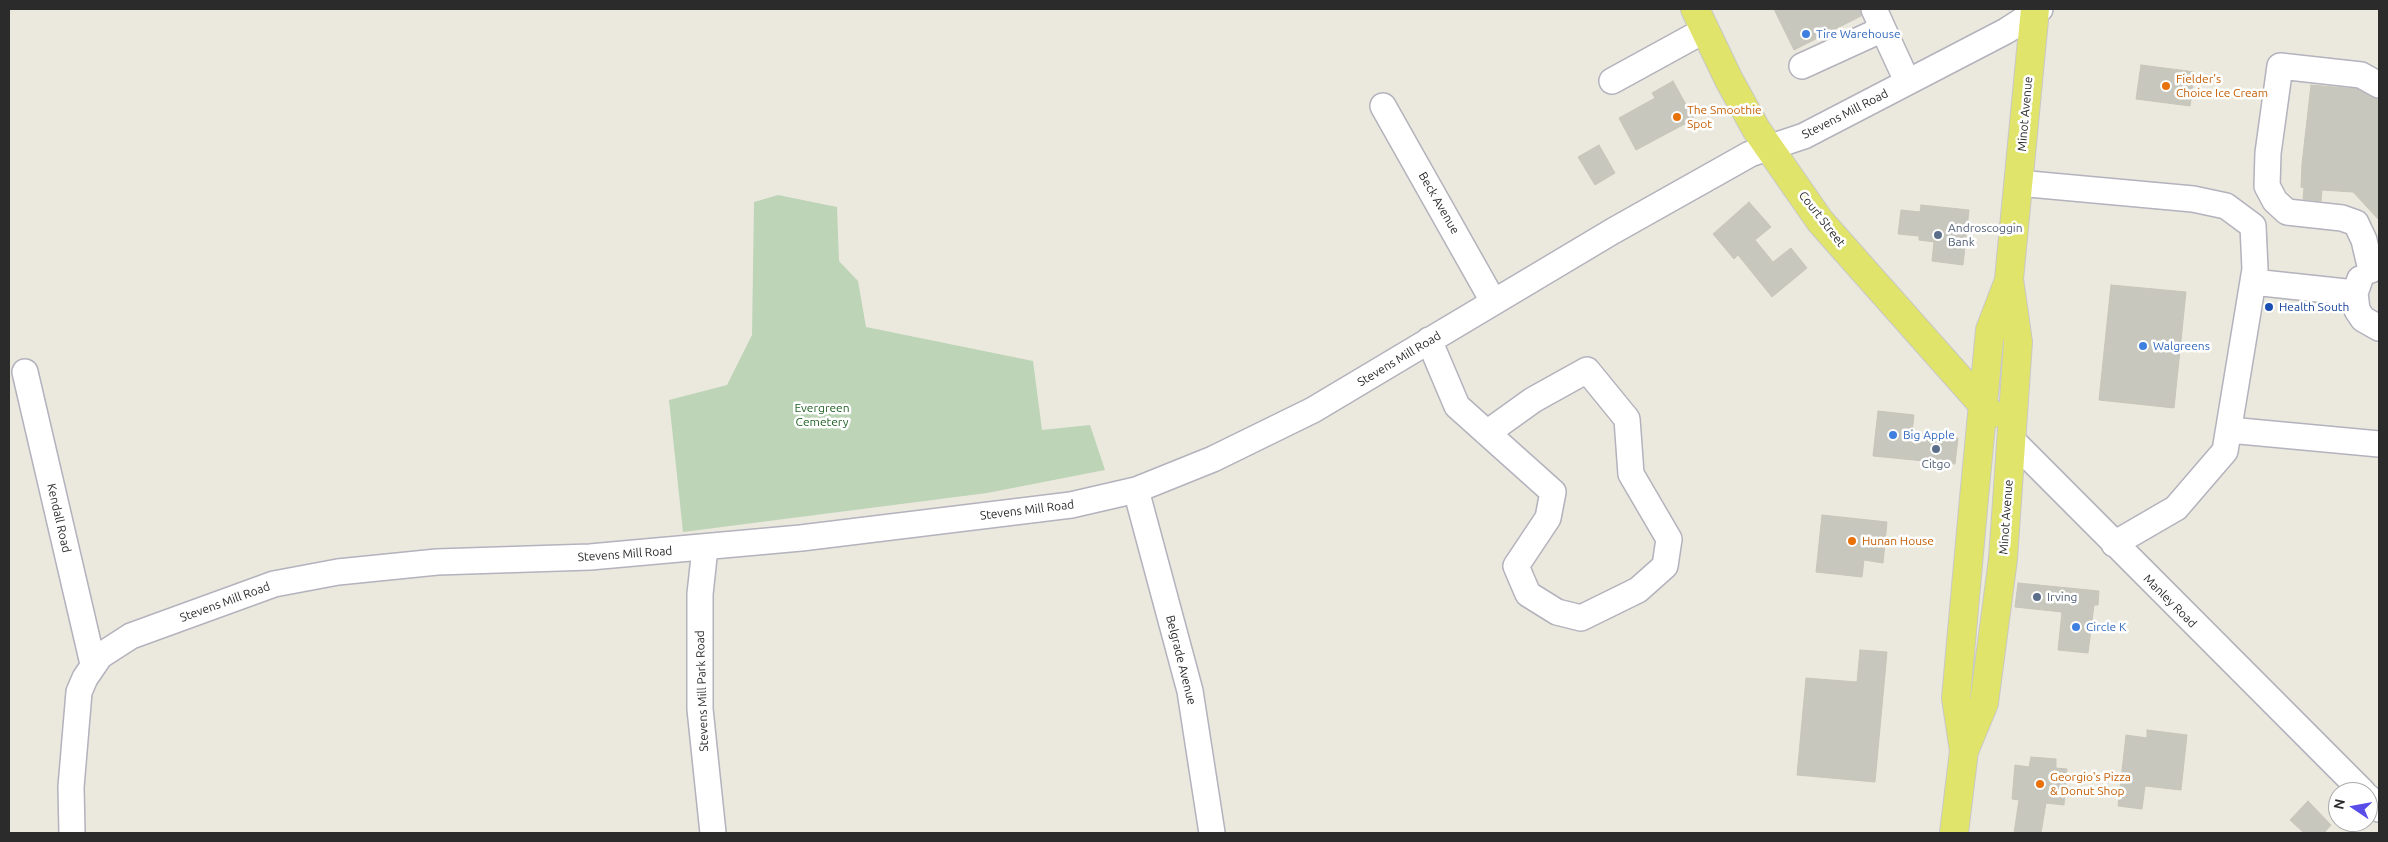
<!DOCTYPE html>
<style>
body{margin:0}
#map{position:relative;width:2388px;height:842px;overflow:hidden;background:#ebe9de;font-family:Ubuntu,sans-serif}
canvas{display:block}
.frame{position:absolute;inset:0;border:10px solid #2b2b2b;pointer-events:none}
.north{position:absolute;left:2328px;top:782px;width:50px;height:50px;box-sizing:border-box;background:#fff;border:1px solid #aaa;border-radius:50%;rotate:282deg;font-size:14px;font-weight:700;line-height:20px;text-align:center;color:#2b2b2b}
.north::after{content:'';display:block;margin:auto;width:18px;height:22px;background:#594dea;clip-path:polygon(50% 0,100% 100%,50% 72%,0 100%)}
</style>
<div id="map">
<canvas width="2388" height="842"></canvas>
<div class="frame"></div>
<div class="north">N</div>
</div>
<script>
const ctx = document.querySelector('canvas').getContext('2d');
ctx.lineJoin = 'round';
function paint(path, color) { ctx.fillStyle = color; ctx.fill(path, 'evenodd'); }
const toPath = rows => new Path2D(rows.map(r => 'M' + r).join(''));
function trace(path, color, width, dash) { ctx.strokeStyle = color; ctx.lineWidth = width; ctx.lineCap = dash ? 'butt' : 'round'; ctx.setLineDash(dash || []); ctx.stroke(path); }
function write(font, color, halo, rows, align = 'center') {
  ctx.font = font + ' Ubuntu,sans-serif'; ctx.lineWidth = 5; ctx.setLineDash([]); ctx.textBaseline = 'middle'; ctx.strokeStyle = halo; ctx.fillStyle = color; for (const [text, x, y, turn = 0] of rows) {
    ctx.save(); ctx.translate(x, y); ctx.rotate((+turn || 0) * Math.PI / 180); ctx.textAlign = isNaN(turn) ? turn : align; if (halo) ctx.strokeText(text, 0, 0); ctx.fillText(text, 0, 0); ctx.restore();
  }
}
const cemetery = toPath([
 [778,195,837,207,839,261,858,281,866,327,1033,361,1042,430,1090,425,1105,470,987,493,683,532,669,400,727,385,752,335,754,202]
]);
const building = toPath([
 [1774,9,1860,9,1861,16,1794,50,1774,9],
 [2141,65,2195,72,2190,106,2136,99,2141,65],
 [1673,81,1694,119,1636,150,1619,118,1655,98,1652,93,1673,81],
 [2311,85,2357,89,2379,99,2379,220,2353,192,2322,190,2321,201,2303,199,2304,188,2301,187,2302,164,2311,85],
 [1599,145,1615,173,1595,185,1578,157,1599,145],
 [1749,202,1771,227,1755,240,1773,262,1791,248,1807,268,1772,297,1738,255,1734,259,1713,234,1749,202],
 [1921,205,1969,210,1963,265,1932,261,1934,242,1919,240,1919,236,1898,234,1901,210,1920,212,1921,205],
 [2111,285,2186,292,2174,408,2099,400,2111,285],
 [1878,411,1914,415,1912,433,1958,438,1955,464,1873,456,1878,411],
 [1822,515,1887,522,1883,563,1864,560,1862,577,1816,572,1822,515],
 [2018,583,2099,591,2098,605,2094,605,2088,653,2058,650,2062,612,2015,607,2018,583],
 [1860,650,1887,652,1875,782,1797,775,1806,678,1857,682,1860,650],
 [2147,730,2187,735,2181,790,2145,786,2142,809,2118,806,2126,735,2147,738,2147,730],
 [2031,757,2056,759,2056,768,2067,769,2064,805,2046,803,2041,833,2014,833,2019,800,2012,799,2015,765,2029,767,2031,757],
 [2308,801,2331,825,2324,833,2304,833,2290,820,2308,801]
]);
const minor = toPath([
 [1874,9,1883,29],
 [1802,66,1883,29,1907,81],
 [1612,81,1705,30],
 [1383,106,1493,301],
 [2018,183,2193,199,2226,206,2253,226,2255,269,2225,451,2176,508,2114,544],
 [2371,270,2364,240,2356,223,2342,218,2287,212,2275,201,2267,186,2268,153,2280,66,2361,75,2379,85],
 [2360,279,2355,293,2357,310,2363,319,2379,328],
 [2253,282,2355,293],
 [1429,340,1457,406,1553,492,1548,518,1516,566,1528,594,1557,612,1581,618,1638,590,1665,566,1669,539,1631,474,1627,419,1587,370,1533,400,1487,433],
 [25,372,93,664],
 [2229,430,2379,444],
 [2012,440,2363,792],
 [1136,490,1190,691,1212,833],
 [705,548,700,594,700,709,713,833],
 [2368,797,2379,809],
 [72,833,71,787,79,692,85,678,100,656,131,636,274,584,338,572,437,562,590,557,801,538,1071,505,1136,490,1213,459,1313,410,1613,231,1750,154,1804,136,2006,31,2040,9]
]);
const major = toPath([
 [1695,9,1729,80,1756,129,1820,221,1991,414],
 [1964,751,1984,703,2003,559,2018,342,2009,279,2035,9],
 [1954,833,1964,751,1956,698,1973,509,1990,330,2008,283]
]);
const markers = [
 [1806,34,5,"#3f7fe0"],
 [2166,86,5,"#e8710a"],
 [1677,117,5,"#e8710a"],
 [1938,235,5,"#5c6f8a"],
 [2269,307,5,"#1a4fb4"],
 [2143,346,5,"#3f7fe0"],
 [1893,435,5,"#3f7fe0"],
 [1936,449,5,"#5c6f8a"],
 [1852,541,5,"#e8710a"],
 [2037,597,5,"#5c6f8a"],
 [2076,627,5,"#3f7fe0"],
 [2040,784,5,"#e8710a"]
];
const shopNames = [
 ["Tire Warehouse",1816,34],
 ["Walgreens",2153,346],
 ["Big Apple",1903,435],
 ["Circle K",2086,627]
];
const foodNames = [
 ["Fielder's",2176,79],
 ["Choice Ice Cream",2176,93],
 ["The Smoothie",1687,110],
 ["Spot",1687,124],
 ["Hunan House",1862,541],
 ["Georgio's Pizza",2050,777],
 ["& Donut Shop",2050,791]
];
const streetNames = [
 ["Stevens Mill Road",1845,114,-27],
 ["Minot Avenue",2025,114,-85],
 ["Beck Avenue",1439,203,60],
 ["Court Street",1822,219,52],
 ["Stevens Mill Road",1399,359,-31],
 ["Stevens Mill Road",1027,510,-7],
 ["Minot Avenue",2006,517,-86],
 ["Kendall Road",59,518,77],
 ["Stevens Mill Road",625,554,-4],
 ["Manley Road",2170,601,45],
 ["Stevens Mill Road",225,602,-20],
 ["Belgrade Avenue",1181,660,76],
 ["Stevens Mill Park Road",702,691,-92]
];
const serviceNames = [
 ["Androscoggin",1948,228],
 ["Bank",1948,242],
 ["Citgo",1936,464,"center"],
 ["Irving",2047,597]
];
const transitNames = [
 ["Health South",2279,307]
];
const parkNames = [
 ["Evergreen",822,408],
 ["Cemetery",822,422]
];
paint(cemetery, '#bdd4b7');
paint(building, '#c7c7bd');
trace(building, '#c7c5b8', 1);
trace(minor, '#b3b2bd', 28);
trace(major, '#c8c8c8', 30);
trace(minor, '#fff', 25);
trace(major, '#e1e46a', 28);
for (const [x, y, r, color] of markers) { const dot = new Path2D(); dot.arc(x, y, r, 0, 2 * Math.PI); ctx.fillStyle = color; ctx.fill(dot); trace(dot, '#fff', 2); }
write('12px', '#366cbe', '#fff', shopNames, 'left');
write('12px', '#c56008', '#fff', foodNames, 'left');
write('12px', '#2b2b2b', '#fff', streetNames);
write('12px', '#4e5e75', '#fff', serviceNames, 'left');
write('12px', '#164399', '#fff', transitNames, 'left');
write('12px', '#216224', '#fff', parkNames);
</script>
